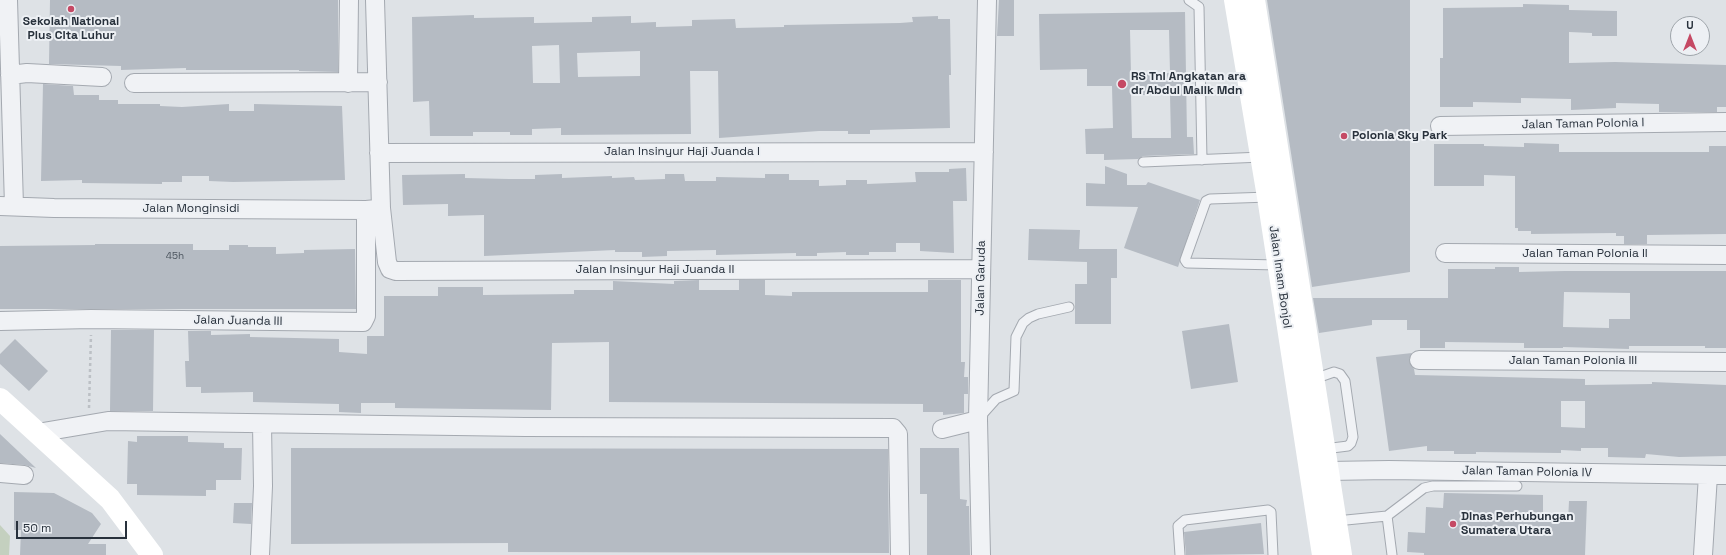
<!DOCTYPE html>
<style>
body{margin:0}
#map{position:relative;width:1726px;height:555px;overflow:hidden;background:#dee2e6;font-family:"Space Grotesk",sans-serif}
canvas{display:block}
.north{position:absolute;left:1670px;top:16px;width:40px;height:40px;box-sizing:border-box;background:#edf0f4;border:1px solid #9ea4aa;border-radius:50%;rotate:0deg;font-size:11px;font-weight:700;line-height:16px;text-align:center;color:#28313c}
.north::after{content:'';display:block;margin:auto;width:14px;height:18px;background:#c54964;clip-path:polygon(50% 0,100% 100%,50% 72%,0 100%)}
.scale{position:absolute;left:16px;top:521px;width:111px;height:18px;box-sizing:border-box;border:2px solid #28313c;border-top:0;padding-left:5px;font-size:12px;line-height:14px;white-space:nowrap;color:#28313c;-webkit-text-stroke:3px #edf0f4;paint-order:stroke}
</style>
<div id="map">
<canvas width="1726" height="555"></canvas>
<div class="north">U</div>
<div class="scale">50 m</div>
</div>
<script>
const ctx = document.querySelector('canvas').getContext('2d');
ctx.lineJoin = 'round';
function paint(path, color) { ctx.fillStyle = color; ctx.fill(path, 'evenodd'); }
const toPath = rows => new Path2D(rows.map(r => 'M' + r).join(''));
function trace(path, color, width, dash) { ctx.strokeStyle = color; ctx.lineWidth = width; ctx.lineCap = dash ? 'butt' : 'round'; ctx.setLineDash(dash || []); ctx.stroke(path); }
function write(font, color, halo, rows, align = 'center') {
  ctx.font = font + ' "Space Grotesk",sans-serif'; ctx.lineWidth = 4; ctx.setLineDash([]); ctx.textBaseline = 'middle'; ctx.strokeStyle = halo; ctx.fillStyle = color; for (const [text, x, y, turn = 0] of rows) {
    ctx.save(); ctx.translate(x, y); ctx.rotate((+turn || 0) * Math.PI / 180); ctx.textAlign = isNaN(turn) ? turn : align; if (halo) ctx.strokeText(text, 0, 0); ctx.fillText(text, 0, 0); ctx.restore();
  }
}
const green = toPath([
 [0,488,0,525,10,536,9,555,0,555]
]);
const building = toPath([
 [50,0,338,0,338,72,299,71,299,70,186,70,186,68,121,70,121,66,49,64],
 [999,0,1014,0,1014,36,997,36],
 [1267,0,1410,0,1410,272,1312,287],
 [1523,4,1569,5,1569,10,1617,11,1617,36,1592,36,1592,33,1569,32,1569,63,1615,62,1726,65,1726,107,1717,107,1717,112,1659,112,1659,104,1616,103,1616,108,1571,110,1571,99,1521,98,1521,103,1473,102,1473,107,1440,107,1440,58,1443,58,1443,8,1523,7],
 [1185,12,1187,137,1193,137,1194,154,1143,156,1138,159,1104,160,1104,154,1086,154,1085,129,1113,128,1112,86,1087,86,1087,69,1040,70,1039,14],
 [1130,30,1169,30,1170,73,1131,74],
 [1131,95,1170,95,1171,138,1132,138],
 [474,15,474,18,534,17,534,23,592,22,592,17,631,16,631,23,656,22,656,27,692,26,692,20,735,19,736,28,784,27,784,25,900,23,913,22,912,17,938,16,938,19,950,19,951,75,949,75,950,128,870,130,870,134,848,134,848,131,819,131,719,138,718,71,690,71,691,134,561,135,561,128,532,129,532,135,510,135,510,132,473,132,473,136,430,136,429,101,413,102,412,17],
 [559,45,560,83,533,83,532,46],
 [640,51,640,76,578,77,577,53],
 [43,84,73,86,74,95,99,95,99,100,118,100,118,104,160,104,160,106,182,107,229,104,229,111,254,111,254,104,342,106,345,180,233,182,209,181,209,176,182,176,182,182,162,182,162,184,82,183,82,180,41,181],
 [1524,143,1559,144,1559,152,1709,152,1709,146,1726,146,1726,234,1647,235,1647,244,1624,244,1624,236,1616,236,1616,233,1531,234,1531,231,1518,231,1518,228,1515,228,1515,176,1484,175,1484,186,1434,186,1434,144,1484,144,1484,146,1524,147],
 [1105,166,1127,174,1127,185,1146,185,1148,182,1200,200,1178,267,1124,248,1138,207,1086,206,1086,183,1105,184],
 [966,168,967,201,953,201,954,253,920,251,920,243,896,243,896,252,869,252,869,255,846,255,846,252,817,253,817,256,796,256,796,253,716,255,716,250,667,251,667,256,642,257,642,252,615,252,615,250,484,256,484,215,448,216,448,204,403,205,402,175,465,174,465,178,509,179,535,179,535,175,562,174,562,178,612,176,612,178,634,177,635,180,665,179,665,174,684,174,685,181,716,181,716,177,765,178,765,174,789,174,789,180,819,180,819,186,846,185,846,180,867,180,867,184,916,182,915,172,949,172,949,169],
 [1029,229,1080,230,1079,249,1117,249,1117,278,1111,278,1111,324,1075,324,1075,284,1087,284,1087,262,1028,260],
 [95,244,193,244,193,250,229,250,229,245,248,245,248,247,276,247,276,254,304,253,304,250,355,249,356,309,0,309,0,246,95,245],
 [1495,267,1519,267,1519,272,1565,271,1726,271,1726,348,1705,348,1705,346,1629,346,1629,349,1563,347,1563,348,1524,348,1524,343,1445,342,1445,348,1420,348,1420,330,1407,330,1407,320,1372,320,1372,325,1319,333,1313,298,1448,298,1448,269,1495,269],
 [1564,292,1630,293,1630,319,1609,319,1609,328,1563,327],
 [699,280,699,290,739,290,739,280,765,280,765,295,792,296,792,292,928,292,928,280,961,280,961,362,965,362,964,377,968,377,968,394,964,394,964,413,943,415,943,412,923,412,923,404,609,402,609,342,552,343,551,410,395,408,395,403,361,403,361,413,339,412,339,404,253,402,253,392,201,393,201,387,186,387,185,361,189,361,188,331,211,331,211,335,250,334,250,337,339,339,339,352,367,354,367,336,384,336,384,296,438,296,438,287,483,287,483,295,574,294,574,290,613,290,613,281,674,284,674,281],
 [1229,324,1238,382,1191,389,1182,331],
 [111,330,154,330,153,411,110,411],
 [15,339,48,371,29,391,0,364,0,354],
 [1412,353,1409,360,1414,369,1415,375,1585,379,1585,385,1652,384,1652,382,1726,385,1726,456,1679,457,1646,454,1645,458,1608,457,1608,448,1581,448,1581,451,1561,450,1561,453,1476,452,1476,454,1454,454,1454,451,1427,451,1427,446,1389,451,1376,357],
 [1561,401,1585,401,1585,428,1561,427],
 [0,434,36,468,25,465,0,463],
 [137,436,188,436,188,442,224,443,224,448,242,448,241,480,216,480,216,490,206,490,206,496,137,495,137,484,127,484,128,441,137,442],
 [291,448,888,449,889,553,508,552,508,543,291,544],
 [920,448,959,448,960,499,967,500,966,506,969,506,970,555,927,555,927,494,920,494],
 [14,492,54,493,92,513,101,524,88,544,106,544,106,555,20,555,21,530,14,530],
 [1444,493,1543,495,1543,520,1568,521,1569,501,1587,501,1585,555,1424,555,1424,553,1407,552,1408,532,1425,533,1426,507,1443,508],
 [234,503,252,503,251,524,233,523],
 [1261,523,1264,554,1186,555,1184,532]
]);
const path = toPath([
 [89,408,91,335]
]);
const service = toPath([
 [1189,0,1199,7,1202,160],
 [1143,162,1262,157],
 [1269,197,1210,199,1206,201,1185,260,1187,263,1278,265],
 [1314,379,1334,372,1340,374,1345,381,1353,437,1351,443,1348,446,1324,449],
 [979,418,996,399,1014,391,1016,337,1023,323,1029,318,1038,314,1069,307],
 [1387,516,1424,488,1433,486,1517,486],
 [1336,521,1387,516,1392,555],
 [1180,555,1178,526,1185,520,1268,510,1271,512,1273,555]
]);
const minor = toPath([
 [8,0,14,206],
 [375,0,381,208,387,262,390,269,396,271,981,269],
 [10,75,27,73,102,77],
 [134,83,378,82],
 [348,83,349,0],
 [1440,126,1726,122],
 [379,153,984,152],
 [0,206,54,208,366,210,377,209],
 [1445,253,1726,255],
 [0,321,91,319,363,322,366,316,366,210],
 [1419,360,1726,362],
 [942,429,978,420],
 [37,433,108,421,525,427,893,428,898,434,900,555],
 [1328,471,1389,470,1726,475],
 [0,473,24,475],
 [260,555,263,486,262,424],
 [981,555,978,420,987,0],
 [1703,555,1708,475]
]);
const secondary = toPath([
 [1235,0,1268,197,1323,555],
 [1254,0,1341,555],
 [0,399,110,499,152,555]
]);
const markers = [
 [71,9,4,"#c54964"],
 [1122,84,5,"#c54964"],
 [1344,136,4,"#c54964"],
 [1453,524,4,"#c54964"]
];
const numberNames = [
 ["45h",175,256]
];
const poiNames = [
 ["Sekolah National",71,22,"center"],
 ["Plus Cita Luhur",71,36,"center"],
 ["RS Tni Angkatan ara",1131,77],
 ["dr Abdul Malik Mdn",1131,91],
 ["Polonia Sky Park",1352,136],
 ["Dinas Perhubungan",1461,517],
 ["Sumatera Utara",1461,531]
];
const streetNames = [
 ["Jalan Taman Polonia I",1583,124,-1],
 ["Jalan Insinyur Haji Juanda I",682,152],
 ["Jalan Monginsidi",191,209],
 ["Jalan Taman Polonia II",1585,254],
 ["Jalan Insinyur Haji Juanda II",655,270],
 ["Jalan Imam Bonjol",1280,277,82],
 ["Jalan Garuda",981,278,-89],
 ["Jalan Juanda III",238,321,1],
 ["Jalan Taman Polonia III",1573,361],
 ["Jalan Taman Polonia IV",1527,472,1]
];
paint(green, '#c4d0bf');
paint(building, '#b5bbc3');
trace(service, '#a4a9b0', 11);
trace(minor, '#a4a9b0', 20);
trace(path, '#bcc0c5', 2.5, [3, 3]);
trace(service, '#f0f2f5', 9);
trace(minor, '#f0f2f5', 18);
trace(secondary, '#fff', 22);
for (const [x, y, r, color] of markers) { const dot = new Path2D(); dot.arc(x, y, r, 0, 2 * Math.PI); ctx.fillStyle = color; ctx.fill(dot); trace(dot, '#edf0f4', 1.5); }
write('10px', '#4b545e', null, numberNames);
write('bold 12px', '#28313c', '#edf0f4', poiNames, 'left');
write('12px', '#28313c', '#edf0f4', streetNames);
</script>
